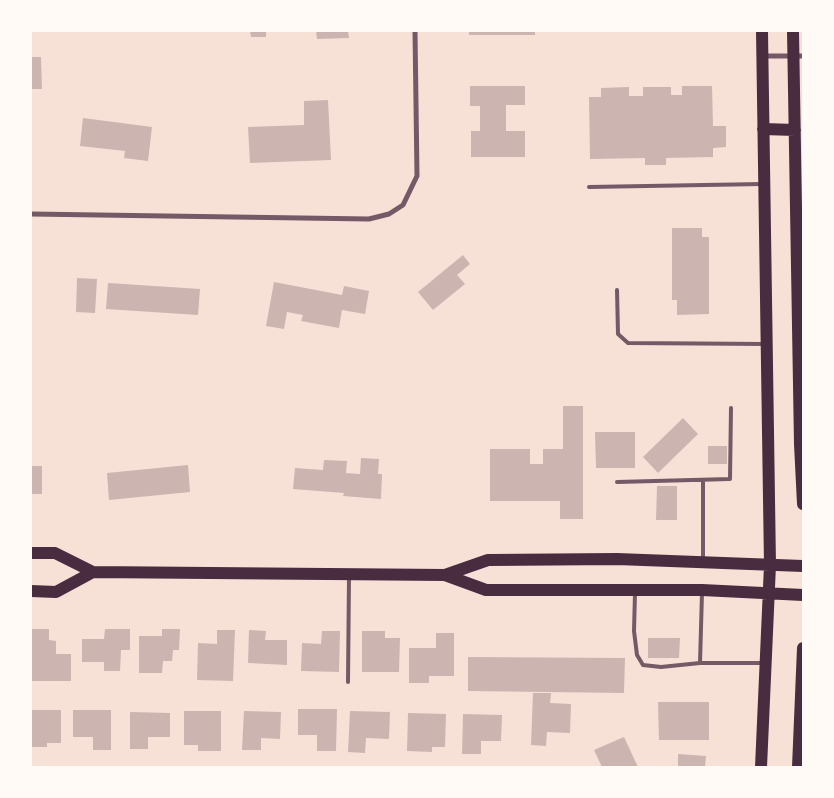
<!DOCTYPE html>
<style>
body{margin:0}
#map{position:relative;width:834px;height:798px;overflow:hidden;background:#f7e1d7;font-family:Manrope,sans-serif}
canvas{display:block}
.frame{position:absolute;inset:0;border:32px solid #fffaf5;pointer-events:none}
</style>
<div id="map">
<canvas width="834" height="798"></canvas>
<div class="frame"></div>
</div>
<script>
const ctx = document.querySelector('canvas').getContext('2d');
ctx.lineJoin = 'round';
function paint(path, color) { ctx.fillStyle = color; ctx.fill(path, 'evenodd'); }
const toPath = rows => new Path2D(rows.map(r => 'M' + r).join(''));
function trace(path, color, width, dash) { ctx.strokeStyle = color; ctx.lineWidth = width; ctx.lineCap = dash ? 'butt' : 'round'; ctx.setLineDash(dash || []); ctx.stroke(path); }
const building = toPath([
 [250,31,266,31,266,37,251,37],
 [316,31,348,31,349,38,317,39],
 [469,31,535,31,535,35,469,35],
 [31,57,41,57,42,89,31,89],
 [470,86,525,86,525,105,506,105,506,131,525,131,525,157,471,157,471,131,480,131,480,106,470,106],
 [682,86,712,86,713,126,726,126,726,147,713,148,713,157,666,158,666,165,645,165,645,158,590,159,589,97,601,97,601,88,629,87,629,96,643,96,643,87,671,87,671,95,682,95],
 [328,100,331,160,250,163,248,127,304,125,304,101],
 [83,118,152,127,148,161,124,158,125,151,80,146],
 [672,228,702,228,702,237,709,237,709,314,677,315,677,300,672,300],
 [463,255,470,264,457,275,465,284,433,310,418,292],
 [77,278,97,279,95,313,76,312],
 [274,282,342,295,344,286,369,291,365,314,342,310,339,328,301,321,303,315,287,312,284,329,266,326],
 [108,283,200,289,198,315,106,309],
 [563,406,583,406,583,519,560,519,560,501,490,501,490,449,530,449,530,464,543,464,543,449,563,449],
 [683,418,698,434,658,473,643,457],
 [595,432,635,432,635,468,596,468],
 [708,446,727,446,727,464,708,464],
 [361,458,379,459,378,474,382,474,381,499,343,496,344,493,293,489,295,468,323,470,324,460,347,461,346,473,360,474],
 [188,465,190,492,109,500,107,473],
 [31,466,42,466,42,494,31,494],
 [657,486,677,486,677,520,656,520],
 [31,629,49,629,49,640,56,641,56,654,71,654,71,681,31,681],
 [105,629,130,629,130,650,121,650,120,671,104,671,104,662,82,662,82,639,104,639],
 [162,629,180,629,179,650,173,650,172,661,163,661,162,673,139,673,139,636,162,636],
 [217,630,235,630,233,681,197,680,198,643,217,644],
 [249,630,266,631,265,640,287,640,287,665,248,663],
 [322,631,340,631,339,672,301,671,302,643,321,644],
 [362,631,385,631,385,638,400,638,399,672,362,672],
 [436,633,454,633,454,676,429,676,429,683,409,683,409,648,436,648],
 [648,638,680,638,679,658,648,658],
 [468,657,625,658,624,693,468,691],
 [533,693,551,693,550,703,571,704,570,733,547,732,546,746,531,745],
 [658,702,709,702,709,740,659,740],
 [298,709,337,709,336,751,317,751,317,735,298,735],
 [31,710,61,710,61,743,47,743,47,747,31,747],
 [73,710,111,710,111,750,93,750,93,737,73,737],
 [184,711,221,711,221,751,198,751,198,745,184,745],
 [244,711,281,712,280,739,261,738,261,750,242,750],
 [350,711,390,712,389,739,366,738,365,753,348,752],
 [130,712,170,713,170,737,148,737,148,749,130,749],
 [408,713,446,714,445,747,432,747,432,752,407,751],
 [463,714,502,715,501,741,481,741,481,754,462,754],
 [624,737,638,767,602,767,594,750],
 [678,754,706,756,705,767,678,767]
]);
const service = toPath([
 [589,187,762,184],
 [617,290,618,334,628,343,765,344],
 [703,480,703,560],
 [617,482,730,479,731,408],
 [635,593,634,631,637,655,643,665,661,667,700,663],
 [702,593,700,663,763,663],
 [348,682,349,577]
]);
const minor = toPath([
 [763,56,803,56],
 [31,214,369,219,389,214,403,205,417,176,415,31]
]);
const primary = toPath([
 [793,31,800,444,803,504],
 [763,129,795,130],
 [31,553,55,553,93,572],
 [445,575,486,590,702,590,803,595],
 [31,591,56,592,93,572,445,575,488,560,617,559,803,566],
 [761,767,770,565,762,31],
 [798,767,803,648]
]);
paint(building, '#ccb4b1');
trace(service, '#755966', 4);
trace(minor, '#755966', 5);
trace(primary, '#4a2c40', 12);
</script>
